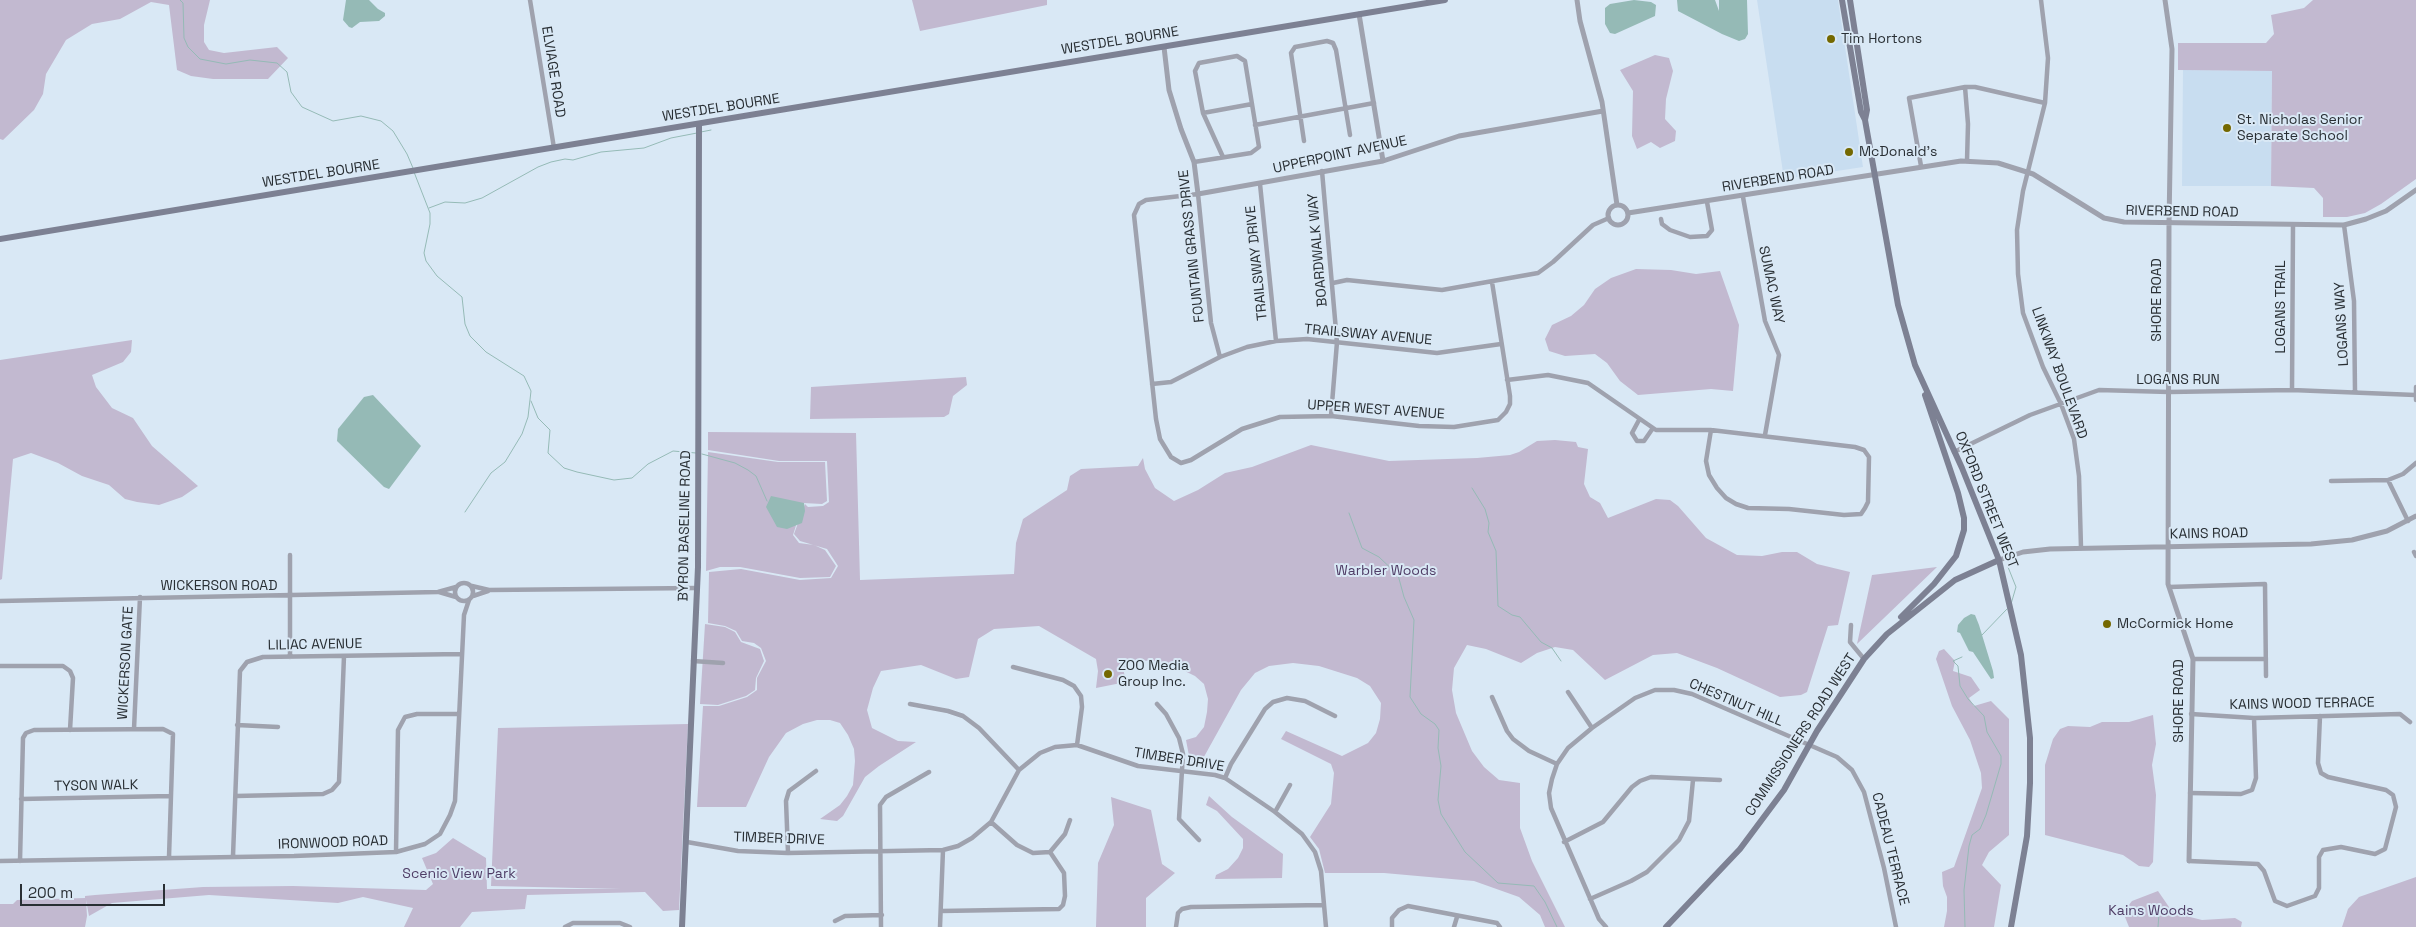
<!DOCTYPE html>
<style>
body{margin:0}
#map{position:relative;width:2416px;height:927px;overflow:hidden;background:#d9e8f5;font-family:"Space Grotesk",sans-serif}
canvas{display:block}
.scale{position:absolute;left:20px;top:884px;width:145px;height:22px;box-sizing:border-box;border:2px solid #292f34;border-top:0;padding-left:6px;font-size:15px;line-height:18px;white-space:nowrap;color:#292f34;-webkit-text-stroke:4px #d9e8f5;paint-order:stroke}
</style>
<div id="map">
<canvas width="2416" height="927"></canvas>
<div class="scale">200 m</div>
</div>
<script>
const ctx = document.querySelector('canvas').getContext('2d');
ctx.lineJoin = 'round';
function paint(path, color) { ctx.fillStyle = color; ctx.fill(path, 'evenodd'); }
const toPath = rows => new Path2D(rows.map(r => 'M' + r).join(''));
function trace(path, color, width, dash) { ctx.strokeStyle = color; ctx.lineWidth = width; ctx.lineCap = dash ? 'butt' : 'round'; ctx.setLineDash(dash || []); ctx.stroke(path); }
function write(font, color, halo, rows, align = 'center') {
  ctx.font = font + ' "Space Grotesk",sans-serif'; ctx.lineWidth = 4; ctx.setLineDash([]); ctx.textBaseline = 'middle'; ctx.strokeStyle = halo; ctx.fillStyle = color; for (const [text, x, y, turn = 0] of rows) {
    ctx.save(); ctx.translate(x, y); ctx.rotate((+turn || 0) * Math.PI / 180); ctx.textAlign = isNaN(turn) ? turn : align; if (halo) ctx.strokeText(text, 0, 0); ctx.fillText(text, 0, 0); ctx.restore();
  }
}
const built = toPath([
 [1757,0,1838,0,1863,167,1784,179],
 [2183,70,2272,71,2271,186,2182,186]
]);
const green = toPath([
 [0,0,210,0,204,25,204,42,209,50,224,53,277,47,288,58,268,79,213,79,191,76,177,70,169,5,151,2,120,19,92,24,66,40,46,74,43,94,34,110,3,140,0,139],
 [912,0,1047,0,1047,5,920,31],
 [2313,0,2416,0,2416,179,2381,204,2365,213,2347,217,2323,217,2323,198,2314,188,2271,186,2272,71,2178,70,2178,43,2266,43,2274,34,2271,15,2304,8],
 [1655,55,1669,58,1673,71,1666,99,1665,119,1676,131,1675,141,1660,148,1651,142,1637,149,1632,136,1633,91,1620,70],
 [1636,269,1671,270,1696,274,1720,271,1739,325,1733,391,1711,389,1638,395,1620,381,1607,363,1595,354,1565,356,1549,351,1545,339,1552,325,1571,316,1584,305,1595,289,1611,278],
 [132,340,131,352,123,362,92,375,96,387,112,408,133,418,152,446,198,486,182,497,159,505,137,502,125,499,109,485,82,476,58,463,31,453,13,459,2,579,0,580,0,360],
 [966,377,967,385,953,396,949,414,944,417,810,419,811,387],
 [708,432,856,433,860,580,1014,574,1016,543,1023,519,1067,490,1070,476,1081,469,1138,466,1143,458,1145,469,1155,488,1174,501,1198,490,1225,473,1252,467,1311,445,1389,461,1477,458,1510,455,1519,452,1537,441,1555,440,1576,442,1578,447,1588,449,1584,484,1590,497,1600,503,1608,518,1656,499,1670,500,1678,506,1706,538,1737,555,1762,556,1782,552,1797,552,1817,564,1850,572,1838,625,1828,626,1807,692,1801,695,1780,697,1717,668,1677,653,1653,655,1605,680,1573,650,1555,647,1537,653,1521,663,1486,649,1467,645,1454,668,1452,690,1456,713,1472,751,1484,767,1499,780,1520,783,1520,828,1532,861,1565,927,1545,927,1540,915,1519,897,1474,881,1384,873,1325,873,1319,849,1310,837,1331,804,1334,773,1331,764,1281,739,1286,731,1342,756,1368,743,1376,733,1380,719,1381,703,1370,686,1357,678,1319,666,1293,663,1269,666,1255,673,1241,690,1200,764,1190,761,1186,740,1196,737,1204,727,1207,712,1208,699,1204,684,1195,676,1166,662,1135,660,1123,668,1126,682,1096,688,1098,671,1096,659,1039,626,994,629,978,639,969,677,956,679,921,665,881,671,873,688,867,710,872,728,898,741,916,742,879,766,865,777,843,816,837,821,820,819,840,805,847,796,853,785,855,761,854,749,848,735,840,723,830,720,817,720,803,724,786,733,769,757,746,807,697,807,703,706,719,706,747,697,757,690,757,678,766,661,761,648,754,643,742,641,736,631,725,626,708,623,709,572,741,569,800,580,831,578,838,566,827,549,800,541,794,534,805,504,808,507,823,506,829,502,827,461,779,461,708,450],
 [708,452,778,462,825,462,827,501,822,504,803,503,793,535,799,543,814,545,825,550,836,566,830,577,800,578,740,567,720,567,706,571],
 [1937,567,1857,644,1872,575],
 [705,624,725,627,735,632,741,642,760,649,764,661,756,678,755,690,746,696,718,705,700,704],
 [1944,649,1955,661,1953,671,1971,677,1980,690,1969,698,1974,706,1991,701,2009,719,2009,835,1989,852,1982,865,2001,885,1994,927,1944,927,1947,911,1947,897,1943,886,1942,872,1954,867,1982,788,1981,773,1970,740,1952,706,1936,659,1939,651],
 [2153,715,2156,744,2152,765,2156,795,2153,862,2149,867,2139,866,2123,855,2045,835,2045,765,2053,739,2060,729,2068,726,2090,727,2102,722,2129,722],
 [688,724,679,910,663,911,645,892,527,895,525,909,472,912,460,927,404,927,413,908,363,897,338,903,209,895,112,903,89,916,86,900,87,916,85,927,0,927,0,904,13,904,17,900,85,898,85,896,95,895,203,887,293,886,426,890,433,884,422,858,436,853,453,838,486,858,487,889,621,889,491,886,498,728],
 [1209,796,1232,817,1283,854,1282,878,1215,879,1216,875,1228,869,1238,858,1243,848,1243,839,1217,811,1206,805],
 [1111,797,1151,810,1162,864,1175,873,1146,898,1146,927,1096,927,1098,863,1114,825],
 [2416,877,2416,927,2342,927,2348,909,2359,897],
 [2158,891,2169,907,2178,914,2202,920,2235,918,2242,922,2241,927,2129,927,2123,912,2132,901]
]);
const water = toPath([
 [346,0,369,0,378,9,385,13,385,16,379,21,360,22,352,28,349,27,343,20],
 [1634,0,1651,2,1656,5,1655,16,1615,34,1610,33,1605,24,1605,8,1610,4],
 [1677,0,1715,0,1719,11,1719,0,1747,0,1748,34,1745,39,1739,41,1722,34,1678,11],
 [373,395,421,446,389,489,384,487,337,441,338,429,364,397],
 [771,496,804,503,805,511,802,523,787,529,777,527,766,507],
 [1971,614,1975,615,1979,625,1993,671,1994,678,1991,679,1973,652,1969,651,1960,633,1957,632,1958,625,1964,618]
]);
const stream = toPath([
 [180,0,183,3,184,38,188,47,200,59,226,64,250,60,277,63,287,72,291,92,302,107,333,121,361,116,381,121,393,131,407,154,413,168],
 [701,132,711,130],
 [414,172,430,213,430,224,424,253,426,261,437,276,462,297,465,324,470,336,486,352,524,376,531,391,528,417,522,434,505,462,491,473,465,512],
 [429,208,445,202,465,203,482,198,538,167,551,162,565,159,573,160,601,152,644,148,671,138,697,133],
 [531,401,538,418,550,430,548,453,564,468,577,472,614,480,632,478,648,464,673,451,696,453],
 [702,454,735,463,748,470,756,476,767,501],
 [1472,488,1485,509,1489,523,1488,532,1496,551,1498,606,1512,615,1520,617,1541,642,1552,648,1561,661],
 [1349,513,1362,548,1379,557,1398,575,1404,597,1414,620,1410,697,1421,714,1435,724,1439,730,1438,748,1441,766,1438,800,1441,814,1465,852,1498,883,1534,886,1545,902,1557,927],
 [2008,567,2016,587,2011,604],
 [1982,635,2007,609],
 [1962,657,1953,661,1958,666,1960,686,1968,699,1984,716,1987,732,2001,756,2001,764,1986,815,1980,829,1972,835,1969,846,1964,890,1965,927],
 [2158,927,2159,914,2165,912]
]);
const minor = toPath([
 [530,0,554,148],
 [2041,0,2048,58,2045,103,2023,191,2017,230,2018,274,2023,313,2043,367,2061,404,2074,439,2079,476,2081,548],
 [1965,87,1975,87,2045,103],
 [1203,113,1252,104],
 [1255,125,1374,103],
 [1304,141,1291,53,1295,47,1327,41,1333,43,1336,50,1350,135],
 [1194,162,1251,153,1259,147,1245,61,1237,56,1199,63,1195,71,1203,113,1223,157],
 [1921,166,1909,98,1965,87,1968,124,1967,161],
 [1322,171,1337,342,1331,416],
 [1260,184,1276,341],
 [1743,197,1765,321,1779,355,1765,435],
 [1661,219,1662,224,1670,230,1690,237,1707,236,1712,230,1707,202],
 [2344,225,2354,301,2355,392],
 [1333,283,1347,280,1442,290,1538,273,1553,262,1593,225,1609,218],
 [1220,357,1211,323,1198,194,1146,200,1139,204,1134,215,1156,419,1160,439,1171,457,1181,463,1191,460,1242,429,1280,417,1331,416,1419,426,1454,427,1498,420,1506,412,1510,404,1510,396,1492,282],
 [1507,380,1548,375,1588,383,1656,430,1711,430,1855,447,1864,450,1869,457,1868,502,1865,508,1861,514,1844,515,1789,509,1748,508,1736,504,1726,498,1717,488,1709,475,1706,461,1711,430],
 [1152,384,1171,382,1220,357,1247,347,1276,341,1307,339,1437,353,1501,344],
 [2416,387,2416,400],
 [2292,390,2293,225],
 [1639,420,1632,433,1637,441,1644,441,1653,428],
 [1954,452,2030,415,2099,390,2169,392,2292,390,2415,395],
 [2388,480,2408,521],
 [2331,481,2388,480,2403,474,2416,463],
 [2414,552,2416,556],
 [290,555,290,657],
 '455 592a9 9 0 1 1 18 0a9 9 0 1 1-18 0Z',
 [472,586,489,590,697,588],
 [2169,587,2265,584,2266,676],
 [439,592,456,597],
 [473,596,488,591],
 [0,601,438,592,456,587],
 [1851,625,1850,642,1864,659],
 [2193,659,2266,659],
 [693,661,723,663],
 [0,666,63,666,70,671,73,678,70,730],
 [1013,667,1063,680,1074,686,1081,696,1082,707,1077,745],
 [1568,692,1592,728],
 [1492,697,1507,731,1513,739,1529,751,1557,764],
 [910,704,948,711,963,716,979,728,1019,770],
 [1157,704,1166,714,1179,738,1183,754,1179,819,1199,840],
 [2191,714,2254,718,2400,714,2410,722],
 [237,725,278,727],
 [134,729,140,597],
 [1225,778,1231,764,1265,709,1273,702,1287,698,1305,701,1335,716],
 [2190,793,2241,794,2252,790,2256,778,2254,718],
 [236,796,323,794,332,790,339,782,344,656],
 [21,799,171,796],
 [1275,812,1290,785],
 [991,822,1017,845,1033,853,1050,852,1065,834,1070,820],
 [687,842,738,851,788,853,943,850,958,846,972,838,991,822,1019,770,1040,753,1055,747,1077,745,1138,766,1215,775,1225,778,1275,812,1302,834,1315,852,1321,871,1326,927],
 [1564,842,1603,822,1632,787,1640,781,1651,777,1720,780],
 [396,852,398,730,405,717,417,714,457,714],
 [788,853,786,801,789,791,816,771],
 [233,856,240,671,247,662,263,657,461,654],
 [0,861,294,856,396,852,425,844,440,834,450,815,455,801,464,615,469,600],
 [20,861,23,738,26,733,34,730,163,729,173,734,169,857],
 [2189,861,2258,864,2264,871,2275,901,2287,906,2315,896,2319,888,2319,857,2323,850,2341,847,2375,854,2385,849,2396,807,2393,795,2386,790,2328,777,2321,773,2318,763,2320,716],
 [1590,899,1631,881,1647,872,1679,840,1689,821,1693,780],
 [941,911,1059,909,1063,905,1065,896,1064,873,1050,852],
 [835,921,845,916,882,915],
 [565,927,573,923,620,923,630,927],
 [881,927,880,805,886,797,929,772],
 [940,927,943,850],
 [1176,927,1178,913,1182,909,1191,907,1324,905],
 [1392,927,1392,918,1399,910,1408,906,1497,923,1500,927],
 [1454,927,1457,917],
 [1606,927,1599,919,1551,808,1549,793,1552,779,1557,764,1568,748,1592,728,1635,698,1655,690,1674,690,1692,694,1837,757,1852,770,1864,792,1884,868,1896,927]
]);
const tertiary = toPath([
 [1577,0,1580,21,1602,102,1617,205],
 [2165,0,2172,49,2169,223,2168,584,2193,659,2189,861],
 [1359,14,1383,161],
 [1164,47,1169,90,1181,129,1194,162,1198,194,1383,161,1459,136,1603,111],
 '1608 215a10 10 0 1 1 20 0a10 10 0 1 1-20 0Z',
 [1628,213,1961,161,1998,163,2033,174,2104,218,2124,222,2344,225,2366,219,2386,211,2416,190],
 [1999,560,2023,552,2050,549,2311,544,2352,540,2387,531,2416,516]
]);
const secondary = toPath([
 [1842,0,1861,112,1865,120,1898,305,1915,365,1962,468,1999,560,2021,655,2030,738,2030,783,2027,836,2011,927],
 [1850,0,1867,110,1865,120],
 [0,239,1445,0],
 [1901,617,1934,584,1956,556,1964,530,1964,518,1958,493,1925,395],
 [682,927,698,567,699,125],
 [1666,927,1740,849,1784,790,1817,731,1864,659,1887,634,1955,580,1999,560]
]);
const markers = [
 [1831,39,5,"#746800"],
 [2227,128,5,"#746800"],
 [1849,152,5,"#746800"],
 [2107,624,5,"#746800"],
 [1108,674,5,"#746800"]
];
const poiNames = [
 ["Tim Hortons",1841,39],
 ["St. Nicholas Senior",2237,120],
 ["Separate School",2237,136],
 ["McDonald's",1859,152],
 ["McCormick Home",2117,624],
 ["ZOO Media",1118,666],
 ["Group Inc.",1118,682]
];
const streetNames = [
 ["WESTDEL BOURNE",1120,41,-9],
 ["ELVIAGE ROAD",553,72,81],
 ["WESTDEL BOURNE",721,108,-9],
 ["UPPERPOINT AVENUE",1340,155,-12],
 ["WESTDEL BOURNE",321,174,-9],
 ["RIVERBEND ROAD",1778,179,-9],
 ["RIVERBEND ROAD",2182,212,1],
 ["FOUNTAIN GRASS DRIVE",1192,246,-96],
 ["BOARDWALK WAY",1318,250,-95],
 ["TRAILSWAY DRIVE",1257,263,-96],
 ["SUMAC WAY",1771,285,78],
 ["SHORE ROAD",2157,300,-90],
 ["LOGANS TRAIL",2281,307,-90],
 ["LOGANS WAY",2342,324,-93],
 ["TRAILSWAY AVENUE",1368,335,5],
 ["LINKWAY BOULEVARD",2059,373,70],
 ["LOGANS RUN",2178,380],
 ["UPPER WEST AVENUE",1376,410,4],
 ["OXFORD STREET WEST",1986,500,68],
 ["BYRON BASELINE ROAD",685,526,-89],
 ["KAINS ROAD",2209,534,-1],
 ["WICKERSON ROAD",219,586],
 ["LILIAC AVENUE",315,645,-1],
 ["WICKERSON GATE",126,663,-87],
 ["SHORE ROAD",2179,701,-90],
 ["CHESTNUT HILL",1736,703,23],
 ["KAINS WOOD TERRACE",2302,704,-1],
 ["COMMISSIONERS ROAD WEST",1801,735,-57],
 ["TIMBER DRIVE",1179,760,9],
 ["TYSON WALK",96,786,-1],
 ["TIMBER DRIVE",779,839,2],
 ["IRONWOOD ROAD",333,843,-2],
 ["CADEAU TERRACE",1890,849,76]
];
const parkNames = [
 ["Warbler Woods",1386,571],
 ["Scenic View Park",459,874],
 ["Kains Woods",2151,911]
];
paint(built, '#c8ddf0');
paint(green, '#c2b9d0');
paint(water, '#95bab6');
trace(stream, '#95bab6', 1);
trace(minor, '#9fa2ae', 4.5);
trace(tertiary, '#9fa2ae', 5);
trace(secondary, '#7d8193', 6);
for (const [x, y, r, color] of markers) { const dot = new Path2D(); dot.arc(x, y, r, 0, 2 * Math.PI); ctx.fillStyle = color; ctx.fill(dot); trace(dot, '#d9e8f5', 2); }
write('14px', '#292f34', '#d9e8f5', poiNames, 'left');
write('14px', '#292f34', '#d9e8f5', streetNames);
write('14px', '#4f3d66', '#d9e8f5', parkNames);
</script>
